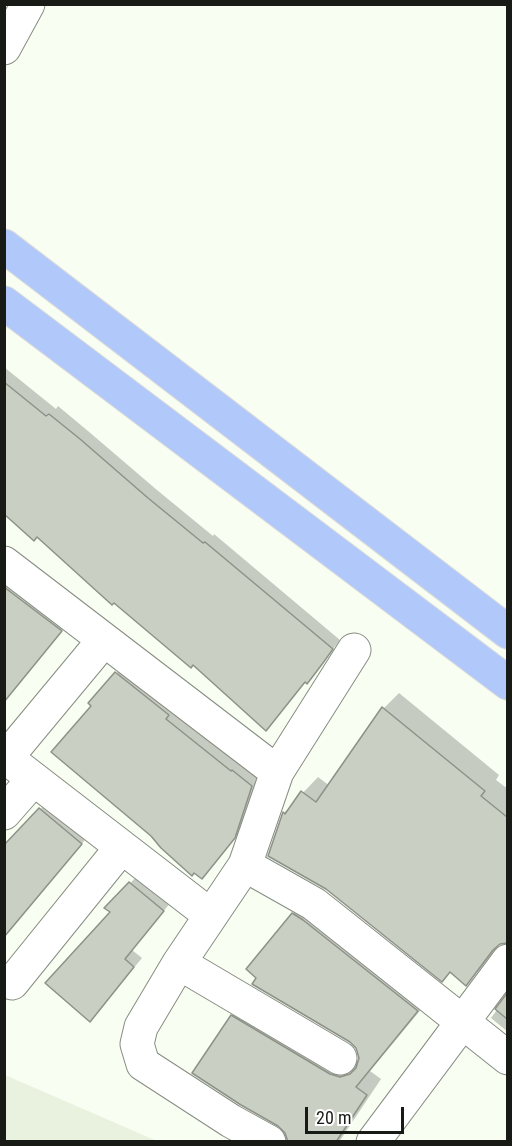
<!DOCTYPE html>
<style>
body{margin:0}
#map{position:relative;width:512px;height:1146px;overflow:hidden;background:#f8fef2;font-family:"Roboto Condensed",sans-serif}
canvas{display:block}
.frame{position:absolute;inset:0;border:6px solid #181a16;pointer-events:none}
.scale{position:absolute;left:305px;top:1107px;width:99px;height:27px;box-sizing:border-box;border:3px solid #181a16;border-top:0;padding-left:8px;font-size:18px;line-height:21px;white-space:nowrap;color:#181a16;-webkit-text-stroke:4px #fff;paint-order:stroke}
</style>
<div id="map">
<canvas width="512" height="1146"></canvas>
<div class="frame"></div>
<div class="scale">20 m</div>
</div>
<script>
const ctx = document.querySelector('canvas').getContext('2d');
ctx.lineJoin = 'round';
function paint(path, color) { ctx.fillStyle = color; ctx.fill(path, 'evenodd'); }
const toPath = rows => new Path2D(rows.map(r => 'M' + r).join(''));
function trace(path, color, width, dash) { ctx.strokeStyle = color; ctx.lineWidth = width; ctx.lineCap = dash ? 'butt' : 'round'; ctx.setLineDash(dash || []); ctx.stroke(path); }
const built = toPath([
 [4,1075,5,1075,157,1141,5,1141]
]);
const shadow = toPath([
 [4,367,56,409,58,406,88,431,157,490,213,536,214,534,340,640,315,673,306,681,266,729,193,663,38,535,4,513],
 [4,574,69,622,4,702],
 [125,664,260,777,243,828,210,869,195,871,192,874,106,795,93,705,90,703],
 [399,693,499,775,496,780,508,789,508,941,501,942,481,968,466,984,451,971,327,888,270,856,284,813,318,777,330,786,384,708],
 [48,801,89,835,4,938,4,848],
 [138,875,171,902,132,950,142,958,98,1011,112,912,107,908],
 [308,899,433,995,370,1071,381,1079,339,1142,289,1142,232,1016,248,1001,347,1059,359,1061,358,1049,293,914],
 [508,995,508,1032,491,1018]
]);
const building = toPath([
 [4,382,46,416,49,414,80,439,148,498,203,543,205,542,333,649,323,663,307,684,305,682,266,731,193,665,191,668,114,603,112,605,37,537,34,541,4,514,4,382],
 [4,587,62,631,4,702,4,587],
 [115,672,169,715,166,719,231,771,232,770,252,786,235,838,202,879,194,873,192,876,161,848,151,836,51,752,91,706,88,703,115,672],
 [382,707,485,791,481,796,507,817,507,943,500,944,493,950,466,986,450,972,442,982,326,889,268,856,283,812,285,814,301,791,316,802,382,707],
 [39,808,82,844,4,937,4,845,39,808],
 [129,882,164,911,125,959,134,967,90,1022,45,983,110,912,104,908,129,882],
 [292,913,303,920,418,1011,356,1087,367,1095,336,1142,288,1142,285,1133,278,1126,241,1105,192,1073,231,1015,330,1074,340,1077,350,1074,356,1068,359,1058,356,1048,350,1042,252,984,256,978,246,969,292,913],
 [507,993,507,1019,495,1009,507,993]
]);
const minor = toPath([
 [4,48,28,4],
 [4,563,277,772],
 [4,756,210,915],
 [6,758,104,640],
 [4,813,33,780],
 [245,865,277,772,354,650],
 [179,963,340,1058],
 [12,983,121,848],
 [269,1142,231,1121,143,1064,137,1044,141,1027,179,963,245,865,314,904,508,1058],
 [373,1142,508,961]
]);
const major = toPath([
 [4,246,508,632],
 [4,303,508,683]
]);
paint(built, '#e9f2df');
paint(shadow, '#0003');
paint(building, '#cacfc4');
trace(building, '#8d9288', 1.5);
trace(minor, '#878d82', 35);
trace(major, '#dadada', 35);
trace(minor, '#fff', 33);
trace(major, '#b1c8fb', 33);
</script>
